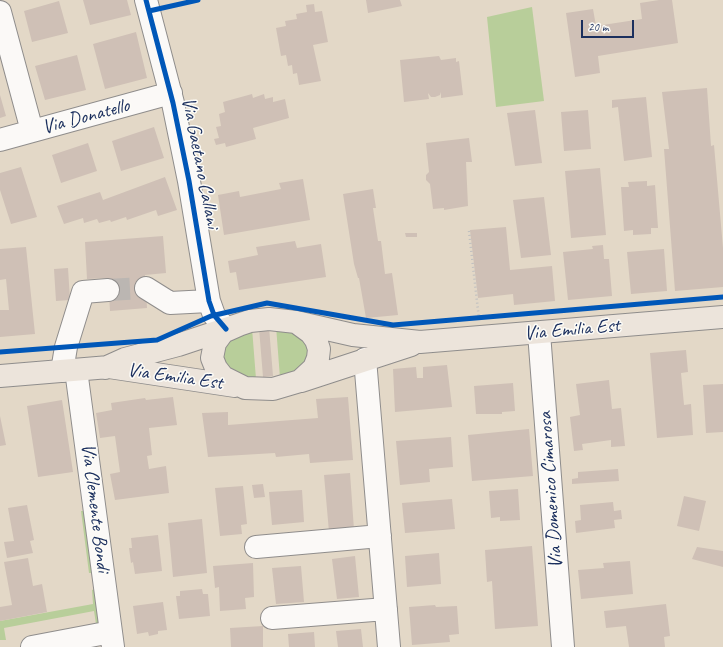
<!DOCTYPE html>
<style>
body{margin:0}
#map{position:relative;width:723px;height:647px;overflow:hidden;background:#e3d8c7;font-family:Caveat,sans-serif}
canvas{display:block}
.scale{position:absolute;left:581px;top:20px;width:53px;height:18px;box-sizing:border-box;border:2px solid #1b2f5e;border-top:0;padding-left:5px;font-size:12px;line-height:14px;white-space:nowrap;color:#1b2f5e;-webkit-text-stroke:3px #fdfcf7;paint-order:stroke}
</style>
<div id="map">
<canvas width="723" height="647"></canvas>
<div class="scale">20 m</div>
</div>
<script>
const ctx = document.querySelector('canvas').getContext('2d');
ctx.lineJoin = 'round';
function paint(path, color) { ctx.fillStyle = color; ctx.fill(path, 'evenodd'); }
const toPath = rows => new Path2D(rows.map(r => 'M' + r).join(''));
function trace(path, color, width, dash) { ctx.strokeStyle = color; ctx.lineWidth = width; ctx.lineCap = dash ? 'butt' : 'round'; ctx.setLineDash(dash || []); ctx.stroke(path); }
function write(font, color, halo, rows, align = 'center') {
  ctx.font = font + ' Caveat,sans-serif'; ctx.lineWidth = 3; ctx.setLineDash([]); ctx.textBaseline = 'middle'; ctx.strokeStyle = halo; ctx.fillStyle = color; for (const [text, x, y, turn = 0] of rows) {
    ctx.save(); ctx.translate(x, y); ctx.rotate((+turn || 0) * Math.PI / 180); ctx.textAlign = isNaN(turn) ? turn : align; if (halo) ctx.strokeText(text, 0, 0); ctx.fillText(text, 0, 0); ctx.restore();
  }
}
const green = toPath([
 [532,7,544,101,496,107,487,17],
 [276,326,302,334,311,356,294,372,280,378],
 [252,328,256,379,229,371,220,350,223,344],
 [81,511,85,511,93,573,89,573],
 [95,589,100,623,96,624,94,611,4,628,6,640,0,640,0,621,93,604,92,590]
]);
const building = toPath([
 [83,0,127,0,131,15,90,25],
 [366,0,400,0,402,6,368,13],
 [659,0,672,0,678,43,598,56,600,73,575,77,566,13,593,9,596,26,642,19,640,3],
 [59,1,68,33,32,42,24,11],
 [314,4,315,12,322,11,328,42,313,45,321,81,299,85,297,73,293,74,292,65,288,66,286,55,281,56,276,28,286,26,285,21,297,19,296,14,307,12,306,5],
 [136,32,147,78,105,89,93,44],
 [77,55,86,90,45,100,35,66],
 [439,56,441,60,456,58,456,62,459,61,463,95,441,98,441,92,440,95,435,97,431,97,428,93,429,99,404,102,400,60],
 [707,88,711,146,714,145,723,248,723,287,675,291,664,149,669,149,662,92],
 [252,94,253,98,264,94,265,99,273,97,273,102,285,99,289,118,253,128,256,139,226,147,225,143,216,145,214,139,219,138,216,127,221,126,219,114,225,112,223,102],
 [0,95,6,116,0,118],
 [646,97,652,157,624,161,618,107,612,108,612,100],
 [535,110,542,163,515,166,507,113],
 [588,110,591,149,564,151,561,112],
 [154,127,164,158,121,171,112,141],
 [469,138,472,162,466,162,468,206,444,210,444,208,433,209,430,184,426,180,426,175,429,172,426,143],
 [88,143,97,171,61,183,52,155],
 [21,167,37,217,11,224,0,190,0,173],
 [600,168,606,235,571,238,565,171],
 [165,177,177,210,158,216,156,210,127,220,126,217,111,222,110,220,99,223,97,219,84,223,83,218,64,224,57,206,100,192,103,200],
 [303,179,310,220,224,235,218,195,239,191,240,197,281,189,279,183],
 [647,181,647,186,655,185,658,228,651,228,651,234,633,235,633,230,624,231,621,187,629,187,628,182],
 [373,189,376,208,373,208,378,241,381,241,385,274,392,273,398,315,366,318,359,278,358,278,354,264,343,194],
 [544,197,551,255,521,258,513,200],
 [506,227,510,270,552,266,555,301,514,305,513,294,478,298,470,230],
 [405,233,417,233,417,237,406,237],
 [163,236,166,273,145,275,147,308,110,311,108,278,87,279,85,242],
 [295,241,297,248,321,244,326,277,239,290,236,272,230,273,228,261,258,255,256,247],
 [603,245,604,259,609,259,612,296,568,300,563,252,593,249,592,246],
 [26,247,35,334,0,337,0,310,9,310,6,279,0,280,0,249],
 [664,249,667,291,631,294,627,252],
 [68,268,70,300,56,301,54,269],
 [269,327,273,376,263,377,259,328],
 [686,350,688,372,681,373,684,405,691,404,693,435,657,438,650,353],
 [447,365,452,407,395,412,393,369,416,367,417,378,423,378,423,367],
 [609,380,612,409,621,408,625,446,611,447,611,440,582,444,583,450,574,451,570,417,580,415,576,384],
 [513,383,515,411,502,412,502,414,476,414,474,386],
 [723,384,723,432,706,433,703,385],
 [173,397,177,425,149,428,152,455,147,456,149,469,166,466,169,493,115,500,110,474,120,472,115,436,100,438,96,413,112,410,111,403,145,398,146,400],
 [348,397,353,460,310,463,309,454,276,457,275,453,208,457,202,413,228,412,228,425,318,418,316,399],
 [62,400,73,472,38,477,27,406],
 [0,416,6,445,0,446],
 [529,429,533,476,472,481,468,435],
 [451,437,453,467,429,469,430,482,400,485,396,441],
 [618,469,619,481,572,484,572,479,578,478,578,472],
 [350,473,354,530,329,532,324,475],
 [263,484,265,497,254,498,252,485],
 [243,486,247,524,241,525,242,534,220,536,215,488],
 [518,489,520,520,500,521,500,517,491,518,489,491],
 [302,490,304,522,272,525,269,492],
 [684,496,706,501,699,531,677,526],
 [452,499,455,529,405,533,402,503],
 [613,502,614,511,621,510,622,519,614,520,615,528,576,533,575,521,581,520,580,505],
 [27,505,34,540,30,541,33,553,7,558,4,542,14,541,8,508],
 [202,519,207,573,173,577,168,523],
 [158,535,162,571,135,574,133,562,131,563,129,548,132,548,131,538],
 [532,546,538,626,495,629,492,581,487,582,485,550],
 [697,547,723,551,723,567,692,559],
 [439,553,441,584,407,587,405,556],
 [355,556,359,597,337,599,332,559],
 [28,558,33,586,42,584,47,612,0,621,0,607,12,605,4,562],
 [630,561,633,594,581,599,578,570,604,568,603,563],
 [253,563,254,597,245,598,246,609,220,611,219,587,215,588,213,566],
 [301,566,304,602,276,604,272,568],
 [202,589,203,594,208,594,210,616,179,619,176,596,180,596,180,591],
 [163,602,167,630,158,631,158,634,149,636,148,632,137,634,133,606],
 [666,604,670,636,664,637,665,647,629,647,626,626,606,628,604,611],
 [435,605,436,607,457,606,459,634,449,635,450,642,412,645,409,607],
 [263,626,263,647,231,647,230,628],
 [361,629,363,647,338,647,336,631],
 [314,632,315,647,289,647,288,634]
]);
const minorTunnel = toPath([
 [108,290,146,288]
]);
const path = toPath([
 [469,231,479,319]
]);
const minor = toPath([
 [146,0,173,103,189,181,209,301,214,315,226,329],
 [0,12,32,131],
 [0,140,171,93],
 [146,288,170,303,209,301],
 [539,333,563,647],
 [365,359,389,647],
 [76,370,113,647],
 [62,371,66,347,83,292,108,290],
 [256,547,380,536],
 [272,618,386,609],
 [32,647,111,632]
]);
const major = toPath([
 [296,322,353,335,420,342,723,317],
 [105,368,125,359,178,345,250,321,269,319,296,322,311,333,316,340,319,349,318,358,314,368,300,381,273,389,245,388,223,377,216,368,212,358,215,343,223,332,241,324],
 [0,376,109,367,235,386],
 [301,381,411,345]
]);
const cycleway = toPath([
 [146,0,173,103,189,181,209,301,214,315,226,329],
 [149,11,198,0],
 [0,352,157,340,211,316,267,303,393,325,723,297]
]);
const streetNames = [
 ["Via Donatello",86,117,-15],
 ["Via Gaetano Callani",200,163,79],
 ["Via Emilia Est",572,330,-5],
 ["Via Emilia Est",175,377,8],
 ["Via Domenico Cimarosa",551,490,-94],
 ["Via Clemente Bondi",95,508,83]
];
paint(green, '#b8ce9a');
paint(building, '#cfc0b6');
trace(minorTunnel, '#bbb6b2', 22, [22, 11]);
trace(minor, '#8f8d8c', 24);
trace(major, '#8f8d8c', 24);
trace(path, '#bebebf', 2.5, [1, 3]);
trace(minor, '#fbf9f7', 22);
trace(major, '#ece4db', 22);
trace(cycleway, '#0057b8', 5);
write('20px', '#1b2f5e', '#fdfcf7', streetNames);
</script>
